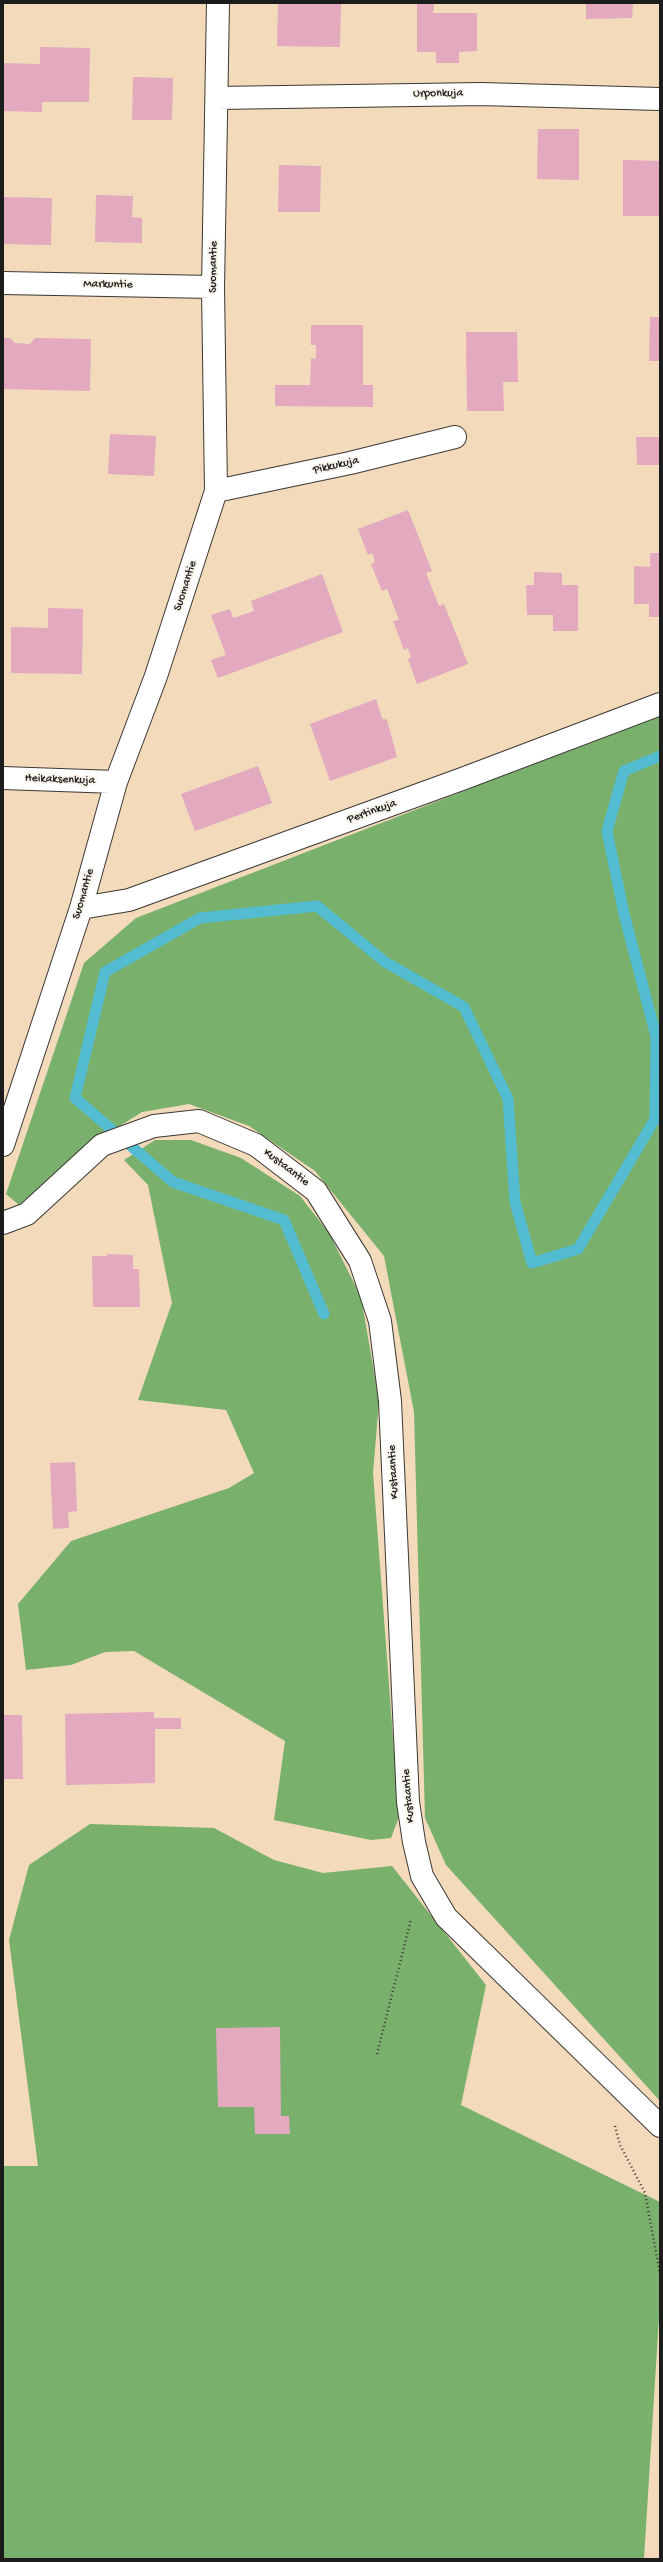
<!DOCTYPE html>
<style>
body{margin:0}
#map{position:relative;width:663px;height:2562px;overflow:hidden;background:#f2dabb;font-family:"Gochi Hand",sans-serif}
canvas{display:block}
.frame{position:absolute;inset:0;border:4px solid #1c1c1c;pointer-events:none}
</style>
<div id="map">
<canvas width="663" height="2562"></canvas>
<div class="frame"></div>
</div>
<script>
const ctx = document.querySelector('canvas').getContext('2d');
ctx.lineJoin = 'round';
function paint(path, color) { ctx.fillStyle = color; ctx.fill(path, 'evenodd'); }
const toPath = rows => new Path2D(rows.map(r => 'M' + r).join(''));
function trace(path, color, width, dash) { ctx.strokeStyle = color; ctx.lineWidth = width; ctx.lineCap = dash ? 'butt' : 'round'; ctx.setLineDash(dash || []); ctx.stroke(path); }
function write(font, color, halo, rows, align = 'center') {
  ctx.font = font + ' "Gochi Hand",sans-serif'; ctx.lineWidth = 3.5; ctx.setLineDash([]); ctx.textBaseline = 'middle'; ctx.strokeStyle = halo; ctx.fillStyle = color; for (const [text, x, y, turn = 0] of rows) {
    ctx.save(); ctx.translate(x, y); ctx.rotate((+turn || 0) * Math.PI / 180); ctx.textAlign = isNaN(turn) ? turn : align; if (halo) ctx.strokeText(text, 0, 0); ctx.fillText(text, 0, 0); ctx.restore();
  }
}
const forest = toPath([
 [660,715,660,2101,446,1865,425,1818,414,1412,384,1256,315,1171,249,1126,189,1104,142,1112,101,1138,19,1205,6,1194,84,963,136,918],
 [155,1140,191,1140,241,1158,300,1196,329,1233,361,1297,379,1401,373,1473,399,1817,391,1838,371,1840,274,1820,285,1741,134,1651,105,1652,71,1665,26,1670,18,1604,71,1541,229,1488,254,1473,226,1410,138,1400,172,1303,148,1185,124,1160],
 [90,1824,214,1828,274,1860,323,1873,392,1866,486,1985,461,2105,660,2202,660,2301,644,2559,3,2559,3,2166,38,2166,9,1940,29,1865]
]);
const stream = toPath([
 [324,1314,284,1220,173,1182,75,1098,105,972,200,918,317,906,385,962,464,1007,508,1099,515,1202,532,1263,578,1249,655,1119,656,1036,624,914,607,831,624,771,660,756]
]);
const building = toPath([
 [278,3,341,3,340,47,277,46],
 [586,3,633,3,632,18,586,19],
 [417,4,434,4,433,13,477,13,477,51,459,52,459,63,436,63,436,52,417,52],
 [40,47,90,48,89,102,42,102,42,112,3,111,3,63,40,64],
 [133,77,173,78,172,120,132,120],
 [538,129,579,129,579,180,537,179],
 [623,160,660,161,660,216,623,216],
 [279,165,321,166,320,212,278,212],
 [96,195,133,196,132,217,142,218,142,243,95,242],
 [3,197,52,198,51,245,3,244],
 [650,317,660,317,660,361,649,361],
 [311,325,363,325,363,385,373,385,373,407,275,406,275,385,310,385,311,358,316,359,316,345,311,345],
 [466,332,517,332,518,382,503,382,504,411,467,411],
 [3,338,10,338,15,343,30,344,35,338,91,339,90,391,3,389],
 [110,434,156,436,154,476,108,474],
 [636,437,660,437,660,465,637,465],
 [408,510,432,571,426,573,439,606,444,604,468,664,417,684,408,659,411,657,408,648,404,650,393,621,399,620,387,589,382,591,371,564,375,562,372,553,368,555,358,529],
 [650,553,660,553,660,617,649,617,649,604,634,604,634,566,650,567],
 [534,572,562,573,562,585,578,585,578,631,553,631,553,615,527,615,526,585,534,585],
 [322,574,343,632,218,678,211,660,226,655,211,615,230,609,233,618,254,611,251,601],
 [48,608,83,609,82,674,11,673,11,627,48,628],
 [376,699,382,718,387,720,397,757,330,781,310,724],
 [258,766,272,803,195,831,181,794],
 [107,1254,133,1255,133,1269,139,1269,140,1307,93,1307,92,1256,107,1256],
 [75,1462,77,1511,68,1512,69,1528,53,1529,50,1463],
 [154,1712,154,1718,181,1718,181,1729,155,1729,155,1783,66,1785,65,1714],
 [3,1715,22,1715,23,1779,3,1779],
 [280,2027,281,2116,289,2116,290,2134,255,2134,254,2107,218,2107,216,2028]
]);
const path = toPath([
 [377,2054,411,1919],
 [615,2126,620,2145,645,2193,660,2274]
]);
const minor = toPath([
 [217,98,481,94,660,99],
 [3,283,213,287],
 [216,491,350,463,455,437],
 [3,778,116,782],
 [81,908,129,900,462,779,660,704],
 [3,1145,81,908,116,782,156,676,216,491,213,287,218,3],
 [3,1223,27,1214,102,1145,154,1126,199,1121,256,1145,316,1191,360,1261,380,1321,390,1401,408,1802,414,1842,422,1876,446,1917,660,2126]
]);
const streetNames = [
 ["Urponkuja",438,94,-1],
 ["Suomantie",214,267,-89],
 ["Markuntie",108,285,1],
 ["Pikkukuja",336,466,-13],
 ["Suomantie",186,586,-72],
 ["Heikaksenkuja",60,780,2],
 ["Pertinkuja",372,812,-20],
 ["Suomantie",84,894,-74],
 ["Kustaantie",286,1168,37],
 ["Kustaantie",394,1472,-93],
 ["Kustaantie",409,1796,-95]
];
paint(forest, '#78b06c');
trace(stream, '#54bcd1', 11);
paint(building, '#e2a9bf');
trace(minor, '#3c3834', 24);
trace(path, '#3c3834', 2.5, [1, 3]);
trace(minor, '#fff', 22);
write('12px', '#1c1c1c', '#f7f3e8', streetNames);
</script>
